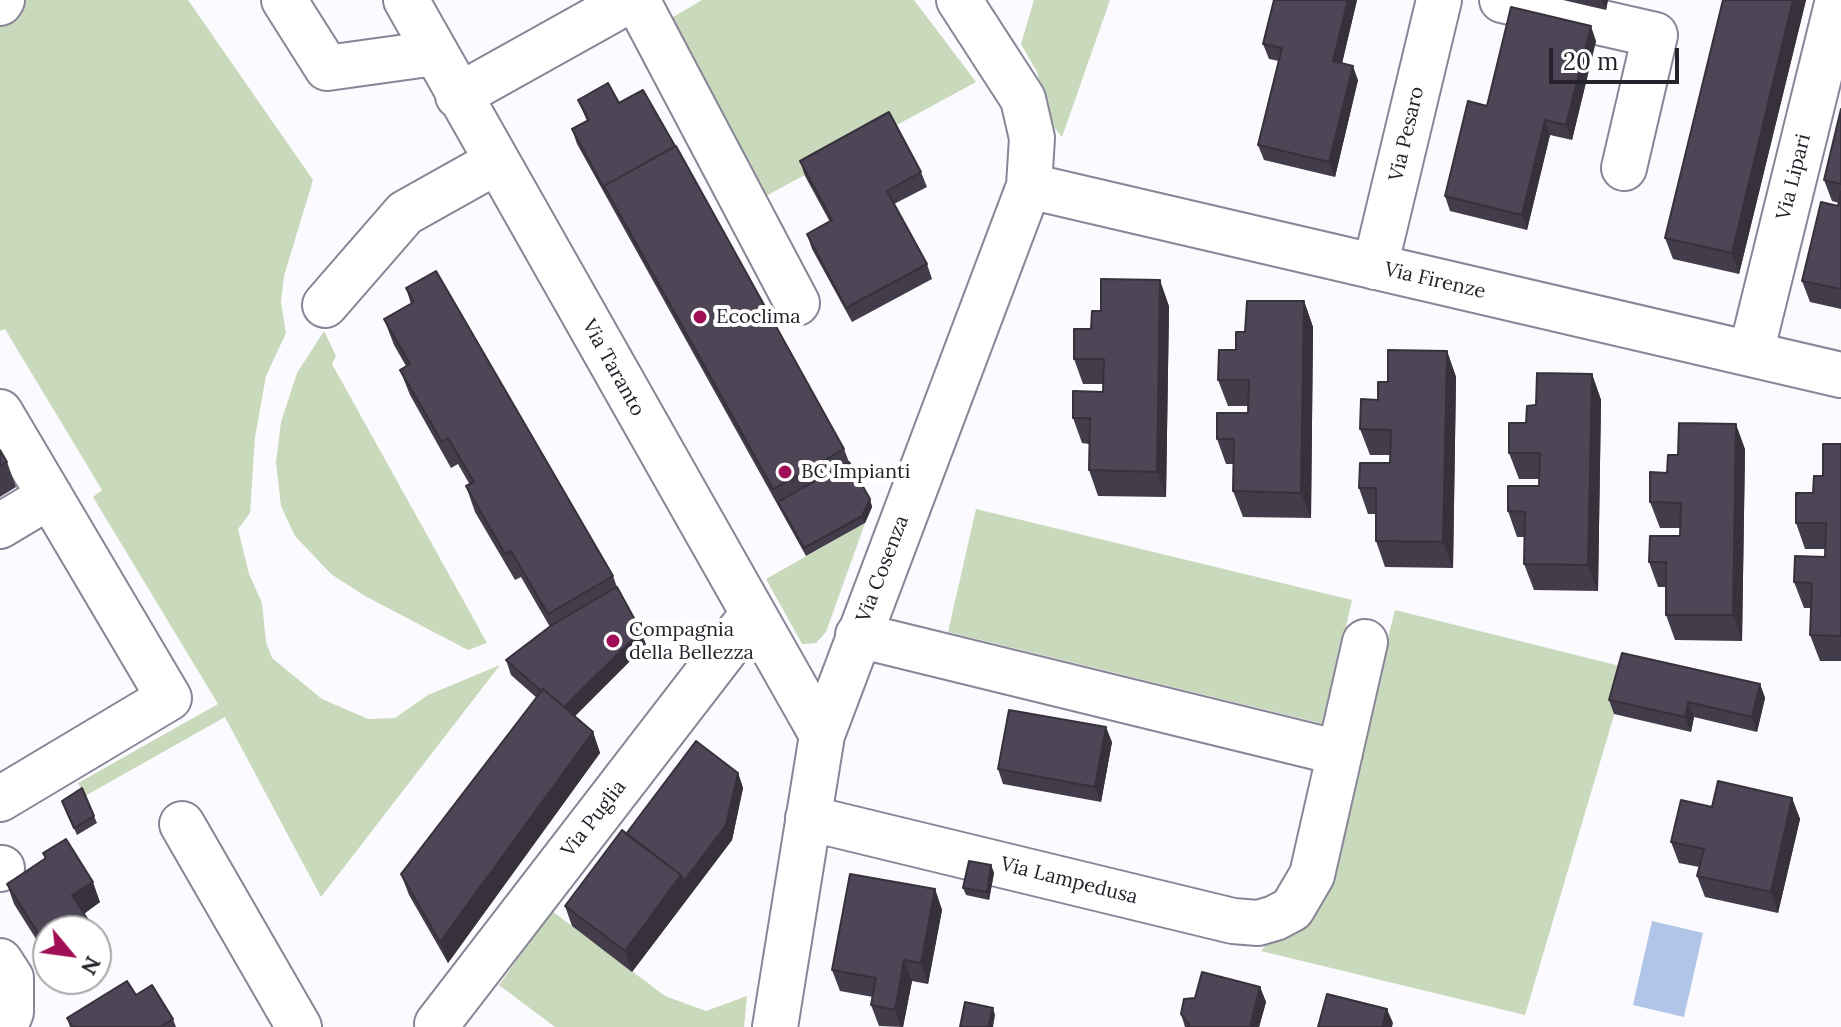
<!DOCTYPE html>
<html>
<head>
<meta charset="utf-8">
<style>
  body { margin:0 }
  #map { position:relative; width:1841px; height:1027px; overflow:hidden; background:#fbfafe; font-family:Lora,serif }
  canvas { display:block }
  .north { position:absolute; left:32px; top:915px; width:80px; height:80px; box-sizing:border-box; background:#fff; border:2px solid #a7a7aa; border-radius:50%; rotate:119deg; font-size:22px; font-weight:700; line-height:32px; text-align:center; color:#24232b }
  .north::after { content:''; display:block; margin:auto; width:28px; height:36px; background:#a00e56; clip-path:polygon(50% 0,100% 100%,50% 72%,0 100%) }
  .scale { position:absolute; left:1549px; top:48px; width:130px; height:36px; box-sizing:border-box; border:4px solid #24232b; border-top:0; padding-left:10px; font-size:24px; line-height:28px; white-space:nowrap; color:#24232b; -webkit-text-stroke:6px #fff; paint-order:stroke }
</style>
</head>
<body>
<div id="map">
<canvas width="1841" height="1027"></canvas>
<div class="north">N</div>
<div class="scale">20 m</div>
</div>
<script>
const ctx = document.querySelector('canvas').getContext('2d');
ctx.lineJoin = 'round';
function paint(path, color) {
  ctx.fillStyle = color;
  ctx.fill(path, 'evenodd');
}
function poly(rows) {
  const path = new Path2D();
  for (const r of rows) {
    path.moveTo(r[0], r[1]);
    for (let i = 2; i < r.length; i += 2) path.lineTo(r[i], r[i + 1]);
  }
  return path;
}
function strokePath(path, color, width, dash) {
  ctx.strokeStyle = color;
  ctx.lineWidth = width;
  ctx.lineCap = dash ? 'butt' : 'round';
  ctx.setLineDash(dash || []);
  ctx.stroke(path);
}
function drawText(font, color, halo, rows, align = 'center') {
  ctx.font = font + ' Lora,serif';
  ctx.lineWidth = 8;
  ctx.setLineDash([]);
  ctx.textBaseline = 'middle';
  ctx.strokeStyle = halo;
  ctx.fillStyle = color;
  for (const [text, x, y, turn = 0] of rows) {
    ctx.save();
    ctx.translate(x, y);
    ctx.rotate((+turn || 0) * Math.PI / 180);
    ctx.textAlign = isNaN(turn) ? turn : align;
    if (halo) ctx.strokeText(text, 0, 0);
    ctx.fillText(text, 0, 0);
    ctx.restore();
  }
}
paint(poly([
  [18,0,188,0,313,180,284,276,281,302,286,333,266,376,255,437,250,513,238,529,249,574,262,603,266,642,272,658,322,699,368,719,395,718,428,695,500,665,321,897,225,717,85,796,78,783,218,704,93,497,102,490,5,329,0,331,0,27],
  [702,0,914,0,976,82,766,196,668,20],
  [1034,0,1110,0,1062,137,1052,125,1037,72,1021,44],
  [324,331,336,356,332,364,487,643,468,650,365,596,331,574,295,536,281,506,276,462,281,422,297,373],
  [976,509,1352,600,1324,724,948,632],
  [865,523,826,632,816,643,802,644,766,579],
  [1395,610,1628,668,1525,1015,1261,951,1272,937,1323,893],
  [552,911,665,996,706,1011,747,996,744,1027,555,1027,499,985]
]), '#c9d9bb');
paint(poly([
  [1652,921,1703,933,1684,1017,1633,1005]
]), '#b1c5e9');
const minor = poly([
  [284,0,327,68,435,53],
  [406,0,822,735],
  [637,0,797,303],
  [1502,0,1655,35,1624,168],
  [0,3,2,0],
  [458,96,630,0],
  [1029,186,1841,375],
  [1375,267,1439,0],
  [325,305,405,213,496,162],
  [1751,353,1838,0],
  [0,412,169,698,0,799],
  [0,526,50,496],
  [858,635,1340,753],
  [808,818,1233,921,1258,923,1275,918,1292,909,1312,875,1365,642],
  [182,824,299,1027],
  [0,869,2,868],
  [0,961,11,978,11,1012,5,1027],
  [437,1024,752,615],
  [775,1027,822,735,1029,186,1032,138,1023,99,959,0]
]);
strokePath(minor, '#878597', 48);
strokePath(minor, '#fff', 44);
paint(poly([
  [1274,0,1357,0,1342,63,1358,80,1335,177,1264,160,1258,145,1279,61,1269,59,1263,44],
  [1563,0,1608,0,1606,10],
  [1723,0,1806,0,1739,274,1673,259,1665,238],
  [1596,41,1572,140,1550,135,1527,230,1450,211,1445,196,1487,106],
  [578,100,619,103,844,449,849,462,870,499,872,507,865,523,806,556,577,144,572,129,587,121],
  [1841,109,1841,309,1810,302,1802,281,1838,206,1839,203,1832,201,1824,180],
  [800,161,921,172,927,187,894,204,927,264,932,279,852,322,812,249,807,234,830,222,805,176],
  [406,288,613,576,617,587,641,631,646,645,575,716,593,732,600,753,448,963,409,895,401,874,537,698,511,675,506,660,550,627,521,577,515,580,475,512,466,486,470,485,458,464,451,468,410,395,400,370,406,366,394,345,384,319,411,304],
  [1304,301,1313,327,1311,518,1243,517,1233,491,1234,464,1226,464,1217,439,1248,413,1248,406,1228,406,1218,380,1245,332],
  [1169,306,1166,497,1098,496,1089,470,1089,444,1082,443,1073,418,1103,392,1103,384,1083,384,1074,359,1091,329],
  [1447,351,1456,377,1453,568,1385,567,1376,541,1376,514,1368,514,1359,488,1390,463,1390,455,1370,455,1360,429,1388,382],
  [1592,374,1601,400,1598,591,1534,590,1524,564,1525,537,1517,537,1508,511,1539,486,1539,479,1519,479,1509,453,1536,405],
  [1841,444,1841,661,1820,661,1810,635,1811,608,1804,608,1794,582,1825,557,1825,549,1805,549,1796,523],
  [1745,449,1742,641,1675,640,1666,615,1666,587,1658,587,1649,562,1680,536,1680,528,1660,528,1650,502,1678,455],
  [0,450,7,462,16,487,0,497],
  [1760,684,1765,698,1757,732,1694,717,1691,732,1614,714,1609,700],
  [1112,742,1101,802,1003,784,998,769],
  [738,773,743,788,732,840,632,972,572,926,565,906,626,834],
  [1792,798,1800,819,1778,913,1705,897,1697,876,1699,867,1679,863,1671,842,1712,807],
  [65,809,94,816,97,823,77,835],
  [43,853,100,902,84,914,94,931,48,931,48,958,14,904,7,884,45,859],
  [991,865,994,873,989,900,966,895,963,888],
  [935,889,942,910,928,984,912,981,903,1027,879,1026,871,1005,873,997,840,991,832,970],
  [1260,987,1266,1002,1259,1027,1185,1027,1181,1014,1195,998],
  [136,995,173,1019,176,1027,70,1027,67,1018]
]), '#433c4a');
paint(poly([
  [1348,0,1357,0,1339,76,1333,61],
  [1602,0,1608,0,1606,10],
  [1793,0,1806,0,1739,274,1732,253],
  [1591,26,1596,41,1572,140,1566,125],
  [1353,66,1358,80,1335,177,1329,162],
  [1545,120,1550,135,1527,230,1522,215],
  [1160,280,1169,306,1166,497,1157,472],
  [1304,301,1313,327,1311,518,1301,493],
  [1447,351,1456,377,1453,568,1443,542],
  [1592,374,1601,400,1598,591,1588,565],
  [1736,424,1745,449,1742,641,1733,615],
  [870,499,872,507,865,523,862,516],
  [641,631,646,645,567,724,562,709],
  [1760,684,1765,698,1757,732,1752,717],
  [1688,702,1694,717,1691,732,1685,717],
  [1106,727,1112,742,1101,802,1095,787],
  [593,732,600,753,448,963,440,942],
  [738,773,743,788,732,840,632,972,625,951,681,875],
  [1792,798,1800,819,1778,913,1771,892],
  [991,865,994,873,989,900,987,892],
  [93,882,100,902,80,916,72,895],
  [935,889,942,910,928,984,921,963],
  [96,937,100,949,96,952],
  [904,960,912,981,903,1027,901,1027,895,1010],
  [1260,987,1266,1002,1259,1027,1250,1027],
  [993,1008,995,1015,993,1027,988,1027],
  [1387,1009,1393,1023,1392,1027,1382,1027]
]), '#37313c');
const building = poly([
  [1274,0,1348,0,1333,61,1353,66,1329,162,1258,145,1282,48,1263,44,1274,0],
  [1723,0,1793,0,1732,253,1665,238,1723,0],
  [1511,7,1591,26,1566,125,1545,120,1522,215,1445,196,1468,101,1487,106,1511,7],
  [608,83,619,103,643,90,675,146,604,186,606,192,572,129,589,120,578,100,608,83],
  [1841,109,1841,184,1824,180,1841,109],
  [889,112,921,172,887,191,927,264,846,308,807,234,832,220,800,161,889,112],
  [676,146,844,449,773,489,604,186,676,146],
  [1841,192,1841,289,1802,281,1821,202,1838,206,1841,192],
  [436,271,613,576,548,614,511,551,505,554,466,486,474,482,448,438,442,442,400,370,410,364,384,319,414,302,406,288,436,271],
  [1101,279,1160,280,1157,472,1089,470,1090,418,1073,418,1073,391,1103,392,1104,359,1074,359,1074,329,1091,329,1092,311,1101,311,1101,279],
  [1247,301,1304,301,1301,493,1233,491,1234,439,1217,439,1217,413,1248,413,1249,380,1218,380,1219,350,1236,350,1236,332,1245,332,1247,301],
  [1388,350,1447,351,1443,542,1376,541,1376,488,1359,488,1360,463,1390,463,1391,430,1360,429,1361,399,1378,400,1378,382,1388,382,1388,350],
  [1537,373,1592,374,1588,565,1524,564,1525,512,1508,511,1508,486,1539,486,1540,453,1509,453,1509,423,1526,423,1527,406,1536,405,1537,373],
  [1679,423,1736,424,1733,615,1666,615,1666,562,1649,562,1650,536,1680,536,1681,503,1650,502,1650,472,1667,473,1668,455,1678,455,1679,423],
  [1823,444,1841,444,1841,636,1810,635,1812,583,1794,582,1795,556,1825,557,1826,523,1796,523,1796,493,1813,493,1814,476,1823,476,1823,444],
  [0,450,7,462,0,466,0,450],
  [849,462,870,499,862,516,804,548,778,502,849,462],
  [617,587,641,631,564,707,543,689,541,691,506,660,552,625,617,587],
  [1622,653,1760,684,1752,717,1688,702,1685,717,1609,700,1622,653],
  [543,689,593,732,440,942,401,874,543,689],
  [1009,710,1106,727,1095,787,998,769,1009,710],
  [696,741,738,773,726,825,684,881,681,875,626,834,696,741],
  [1718,781,1792,798,1771,892,1697,876,1704,849,1671,842,1681,800,1712,807,1718,781],
  [82,788,94,816,74,828,62,801,82,788],
  [622,830,681,875,625,951,565,906,622,830],
  [66,839,93,882,72,895,93,928,88,931,48,931,48,949,7,884,46,858,43,853,66,839],
  [969,861,991,865,987,892,963,888,969,861],
  [850,874,935,889,921,963,904,960,895,1010,871,1005,876,978,832,970,850,874],
  [1202,972,1260,987,1250,1027,1188,1027,1189,1024,1181,1014,1184,999,1195,998,1202,972],
  [127,981,136,995,152,985,173,1019,160,1027,73,1027,67,1018,127,981],
  [1327,994,1387,1009,1382,1027,1318,1027,1327,994],
  [965,1002,993,1008,988,1027,960,1027,965,1002]
]);
paint(building, '#4e4656');
strokePath(building, '#37313c', 2);
for (const [x, y, r, color] of [
  [700,317,8,"#a00e56"],
  [785,472,8,"#a00e56"],
  [613,641,8,"#a00e56"]
]) {
  const dot = new Path2D();
  dot.arc(x, y, r, 0, 2 * Math.PI);
  ctx.fillStyle = color;
  ctx.fill(dot);
  strokePath(dot, '#fff', 3);
}
drawText('20px', '#24232b', '#fff', [
  ["Via Pesaro",1407,134,-77],
  ["Via Lipari",1794,177,-76],
  ["Via Firenze",1435,281,13],
  ["Via Taranto",613,368,61],
  ["Via Cosenza",883,569,-69],
  ["Via Puglia",594,819,-52],
  ["Via Lampedusa",1069,881,14]
]);
drawText('20px', '#24232b', '#fff', [
  ["Ecoclima",716,317],
  ["BC Impianti",801,472],
  ["Compagnia",629,630],
  ["della Bellezza",629,653]
], 'left');
</script>
</body>
</html>
